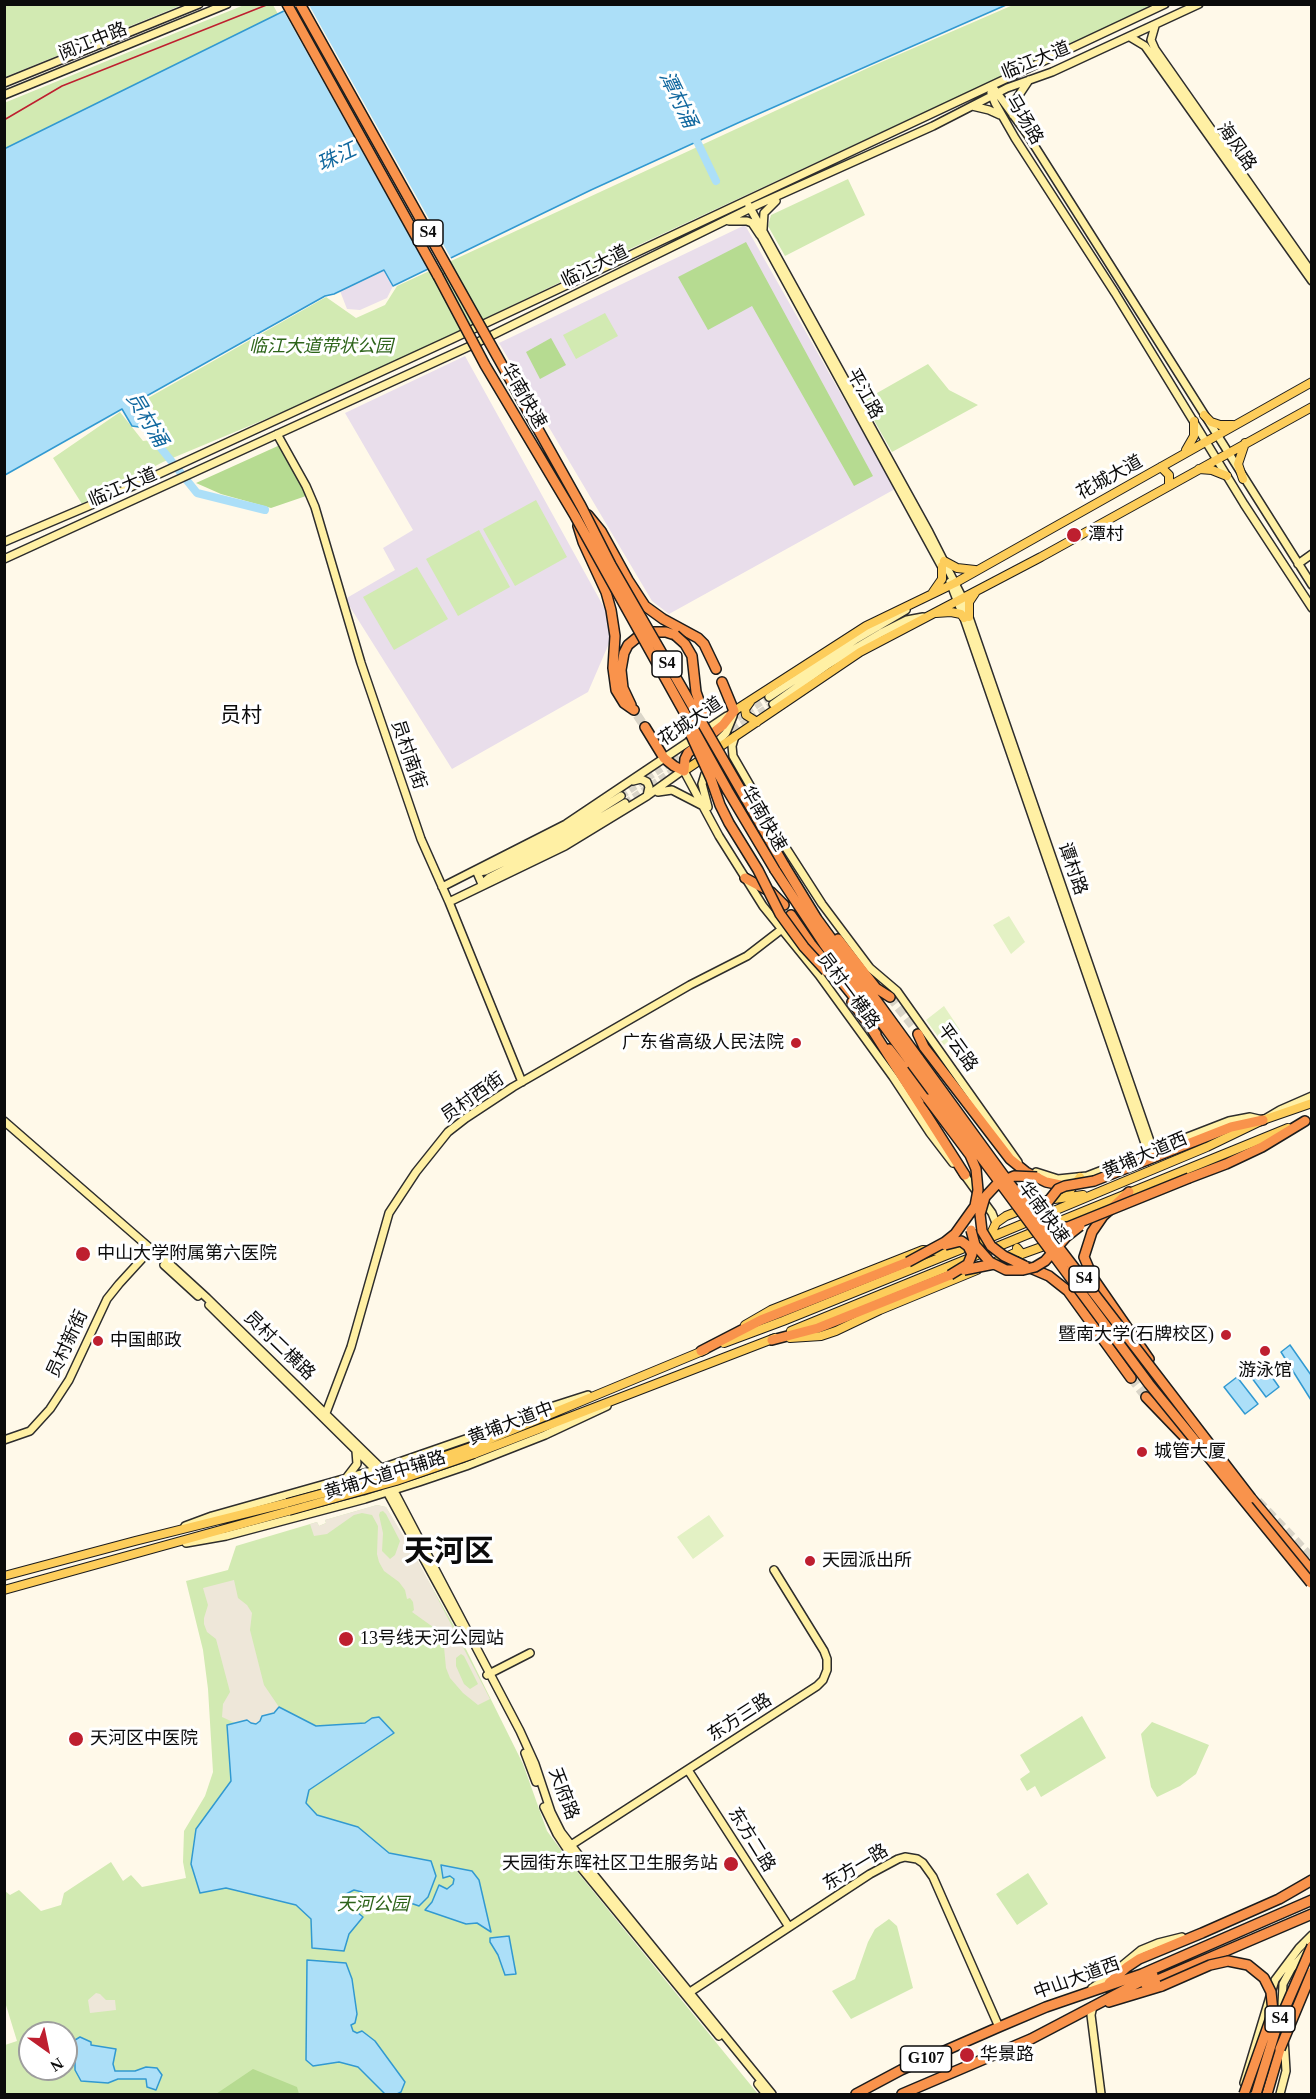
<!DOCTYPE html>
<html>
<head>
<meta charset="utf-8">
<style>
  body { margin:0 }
  #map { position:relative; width:1316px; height:2099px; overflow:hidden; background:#fff9e9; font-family:"Times New Roman",serif }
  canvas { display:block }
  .frame { position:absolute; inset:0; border:6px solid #0b0b0b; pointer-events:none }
  .north { position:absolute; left:18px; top:2021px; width:60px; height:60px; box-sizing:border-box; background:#fff; border:2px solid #9d9d9d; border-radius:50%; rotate:147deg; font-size:16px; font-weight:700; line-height:24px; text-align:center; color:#0b0b0b }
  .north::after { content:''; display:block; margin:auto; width:21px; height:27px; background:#be1f2f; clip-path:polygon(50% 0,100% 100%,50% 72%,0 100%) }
</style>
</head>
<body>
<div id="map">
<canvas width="1316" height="2099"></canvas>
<div class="frame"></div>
<div class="north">N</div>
</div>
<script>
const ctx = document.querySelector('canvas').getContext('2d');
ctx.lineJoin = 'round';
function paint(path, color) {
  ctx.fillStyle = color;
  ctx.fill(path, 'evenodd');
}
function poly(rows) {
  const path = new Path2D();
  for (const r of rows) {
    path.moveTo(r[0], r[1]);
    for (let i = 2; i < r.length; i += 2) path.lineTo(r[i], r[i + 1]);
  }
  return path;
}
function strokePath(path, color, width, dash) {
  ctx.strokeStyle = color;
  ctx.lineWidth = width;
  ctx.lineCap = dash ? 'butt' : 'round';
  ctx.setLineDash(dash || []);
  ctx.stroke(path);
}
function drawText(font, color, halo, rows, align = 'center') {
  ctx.font = font + ' "Times New Roman","Noto Sans SC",serif';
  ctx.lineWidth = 6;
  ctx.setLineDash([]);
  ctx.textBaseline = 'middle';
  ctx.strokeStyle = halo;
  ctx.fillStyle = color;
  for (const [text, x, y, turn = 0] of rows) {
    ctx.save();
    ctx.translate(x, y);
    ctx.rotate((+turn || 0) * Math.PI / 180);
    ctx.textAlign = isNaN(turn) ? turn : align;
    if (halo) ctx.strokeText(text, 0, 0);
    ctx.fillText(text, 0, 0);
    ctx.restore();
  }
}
paint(poly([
  [745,225,895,489,669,614,652,601,499,343],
  [384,270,393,286,387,298,360,310,347,309,340,291],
  [465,356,606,611,610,641,588,692,452,769,345,599,395,570,383,548,413,530,345,413]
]), '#e9deeb');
paint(poly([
  [5,5,182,5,5,77],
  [244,5,273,5,278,14,5,149,4,103],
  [1013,5,1155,5,602,262,424,348,285,411,163,462,82,504,53,458,120,412,143,441,166,438,148,398,326,297,356,318,385,305,397,286,870,67],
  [848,179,865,215,785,256,768,226,771,215],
  [605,313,618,336,576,359,563,335],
  [928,364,949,390,978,405,892,452,863,401],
  [536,500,567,557,515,586,483,529],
  [479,530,510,587,458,616,426,559],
  [417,567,448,619,394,650,363,597],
  [377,1505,386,1507,458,1633,523,1764,547,1831,579,1874,758,2094,6,2094,5,2045,17,2041,5,2002,5,1891,10,1895,19,1890,41,1911,61,1905,64,1893,111,1862,123,1881,131,1875,142,1887,186,1878,183,1862,184,1831,205,1796,213,1772,208,1689,203,1650,186,1581,228,1570,236,1546,317,1522,319,1526,326,1523,325,1520],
  [30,2033,66,2033,66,2069,30,2069],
  [1082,1716,1106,1758,1041,1797,1035,1786,1027,1791,1020,1779,1030,1772,1020,1755],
  [1152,1722,1209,1745,1196,1774,1180,1786,1157,1797,1151,1787,1141,1734],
  [1028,1873,1048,1904,1017,1925,996,1894],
  [889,1919,897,1926,913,1988,851,2019,832,1991,855,1979,868,1942,875,1929]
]), '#d2eab2');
paint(poly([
  [746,242,873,476,854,486,752,306,708,330,678,277],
  [551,338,566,365,540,379,526,352],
  [280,445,298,475,306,496,271,508,221,494,196,483],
  [253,2069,297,2087,299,2094,216,2094]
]), '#b6db91');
paint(poly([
  [1009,916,1025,942,1011,954,993,925],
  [944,1006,960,1030,944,1045,926,1020],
  [709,1515,724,1536,693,1559,677,1537]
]), '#e3f1c4');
paint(poly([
  [377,1505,386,1507,416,1557,490,1699,478,1705,463,1693,450,1678,446,1668,444,1647,440,1632,412,1612,414,1610,413,1602,410,1598,407,1599,405,1590,399,1582,384,1571,379,1562,377,1554,378,1526,372,1515,362,1513,354,1515,327,1534,314,1536,310,1524,317,1522,319,1526,326,1523,325,1520],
  [383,1511,386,1514,400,1541,395,1555,390,1559,382,1551,383,1533,379,1515,380,1512],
  [461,1654,464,1656,478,1684,470,1689,464,1684,456,1666,456,1658],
  [234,1580,238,1598,247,1605,252,1613,250,1630,264,1685,279,1707,274,1713,263,1716,261,1721,256,1724,251,1723,247,1720,235,1723,222,1717,223,1704,230,1692,216,1639,207,1632,204,1624,204,1618,208,1605,203,1588],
  [96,1993,100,1994,106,2000,115,2000,116,2010,90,2013,88,2000]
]), '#eee7d9');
const water = poly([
  [296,5,1006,5,740,122,591,190,393,286,384,270,334,294,325,296,143,398,152,415,146,428,132,426,122,409,5,475,4,149,296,5],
  [1290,1345,1311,1375,1311,1400,1281,1352,1290,1345],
  [1260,1360,1279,1387,1266,1397,1246,1370,1260,1360],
  [1237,1377,1258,1404,1245,1414,1224,1387,1237,1377],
  [279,1707,316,1726,365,1723,372,1718,379,1717,394,1733,309,1790,306,1803,317,1815,358,1827,389,1853,431,1861,436,1876,428,1897,419,1906,399,1899,369,1907,362,1892,354,1890,342,1896,341,1899,343,1902,345,1902,363,1917,349,1934,344,1951,312,1948,311,1919,296,1905,226,1888,200,1893,191,1864,196,1829,231,1781,227,1725,247,1720,251,1723,256,1724,260,1721,262,1716,274,1713,279,1707],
  [441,1865,472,1871,479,1880,491,1932,477,1923,466,1924,425,1910,432,1902,439,1885,447,1889,453,1884,454,1879,450,1876,443,1878,441,1865],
  [509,1936,516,1974,505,1975,498,1955,490,1942,490,1938,509,1936],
  [307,1960,346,1963,352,1979,357,2014,355,2023,351,2025,353,2031,357,2033,362,2031,375,2041,405,2082,401,2092,397,2094,385,2094,358,2067,339,2062,313,2066,306,2060,307,1960],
  [80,2037,91,2042,91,2045,116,2049,113,2064,115,2071,135,2071,146,2067,157,2068,162,2075,156,2090,147,2087,146,2079,118,2079,108,2083,81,2081,75,2070,75,2040,80,2037]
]);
paint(water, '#acdff8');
strokePath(water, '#3199d1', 1.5);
paint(poly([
  [290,4,309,5,452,260,429,271,282,8]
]), '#fff9e9');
strokePath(poly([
  [693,133,716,181],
  [142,420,152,437,197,493,265,510]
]), '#acdff8', 8);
strokePath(poly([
  [729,724,769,697],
  [724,736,773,704],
  [621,796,689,750],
  [625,803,702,751]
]), '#dad5c8', 7, [7, 3.5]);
strokePath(poly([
  [637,715,645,727],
  [890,997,962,1088],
  [1131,1378,1146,1397],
  [1258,1501,1312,1558]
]), '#dad5c8', 9, [9, 4.5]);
const secondary = poly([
  [1155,26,1151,40,1155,49,1312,273],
  [1130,37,1145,46,1312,281],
  [4,83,199,4],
  [995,90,1027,134,1098,246,1312,585],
  [991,93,995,103,1015,138,1115,293,1244,504,1312,608],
  [4,95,227,4],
  [972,106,989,110,1000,115],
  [1013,115,1015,101,1029,80],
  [749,206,929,532,962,597,1153,1150],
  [729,221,747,221,752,223,760,235],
  [763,229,764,213,776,201],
  [760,234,943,569],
  [277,434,306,486,315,507,361,663,421,839,449,902,522,1082],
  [4,542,98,502,452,339,1165,4],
  [4,559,468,347,757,205,933,126,1007,88,1052,72,1199,4],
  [1298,564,1312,554],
  [950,582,964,618,1148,1152],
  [769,697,855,640,906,610],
  [773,704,829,664,881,633,907,620,923,617],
  [735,736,732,746,733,756,786,848,822,904,870,968,897,991,1018,1162],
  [711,748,726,733,733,716],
  [684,771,719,836,763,906,819,975,893,1077,930,1133,953,1163],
  [633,781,641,779,647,782,649,787,647,796],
  [658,792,672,790,703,806],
  [621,796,574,826,523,853,485,871,479,872,476,870,482,884,490,877,560,841,625,803],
  [708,807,702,784,705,774,718,765,728,765],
  [442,887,566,824,727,716],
  [449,902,565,846,647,796,686,768],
  [4,1121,151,1249,160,1255,207,1298,383,1470,520,1731,535,1764,551,1812,561,1832,594,1875,772,2094],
  [1036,1172,1058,1179,1087,1176,1229,1121,1250,1117,1263,1120,1280,1110,1312,1096],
  [963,1173,992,1213,996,1223],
  [164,1265,198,1296],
  [209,1305,374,1468,459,1623],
  [326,1413,351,1347,389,1213,416,1172,448,1132,466,1118,513,1087,690,985,747,956,782,929],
  [4,1440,30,1431,50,1409,69,1380,107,1299,119,1284,151,1249],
  [347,1477,357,1464,356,1451],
  [185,1526,212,1516,382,1468,480,1434,535,1412,588,1395],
  [186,1543,226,1536,365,1499,419,1482,466,1466,545,1435,607,1406],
  [487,1675,530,1653],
  [525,1753,536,1782],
  [688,1770,789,1927],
  [544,1807,557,1834,573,1858,719,2036],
  [568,1847,817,1686,823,1680,827,1670,827,1659,824,1651,774,1570],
  [1092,1988,1107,1978,1141,1950,1158,1943,1182,1937],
  [687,1994,870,1874,898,1859,905,1857,917,1859,923,1863,933,1877,999,2027],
  [1093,2006,1091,2015,1101,2094],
  [1244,2083,1275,1980,1299,1948,1312,1935],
  [758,2084,766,2094],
  [1280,2094,1286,2071,1282,2005,1283,1984,1291,1969,1307,1951]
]);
const primary = poly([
  [1204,415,1211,422,1220,425,1233,425],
  [1186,450,1194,436,1194,421],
  [1161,467,1169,475,1169,485],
  [1199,469,1212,470,1227,476],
  [1243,479,1238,464,1245,443],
  [944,561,957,568,975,570],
  [933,592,942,579,942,566],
  [936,613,951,612,961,614,964,618],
  [969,617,969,602,975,593],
  [750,702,745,709,746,715,757,722],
  [734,711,866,626,955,583,1312,382],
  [684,771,860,652,1041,557,1312,407],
  [1065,1197,1080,1177],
  [989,1238,996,1223,1006,1216,1047,1200,1083,1195],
  [1017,1248,1022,1254,1047,1245,1057,1239,1069,1224],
  [991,1264,1019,1251],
  [745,1325,771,1310,923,1250,951,1252],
  [791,1331,1288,1128],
  [790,1338,821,1336,836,1331,880,1310,977,1270],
  [724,1343,783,1321,989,1238,1207,1147,1263,1120,1312,1103],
  [471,1447,705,1350],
  [474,1454,775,1338],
  [4,1576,135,1541,287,1503],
  [4,1590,289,1511]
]);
const highway = poly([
  [287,4,438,276],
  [588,515,601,531,628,580,645,606,663,619,698,638,704,644,716,669],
  [578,526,583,542,606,592,611,610,615,636,613,668,616,690,624,703,634,710],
  [631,705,623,688,621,670,624,653,628,645,639,636,653,632,666,632,675,635],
  [645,727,664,758,674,766,684,771,685,759,688,753,723,725,734,711,722,682],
  [784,865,817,919,919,1059],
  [775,870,824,944,912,1064],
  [745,878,771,892,784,905],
  [791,915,811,944,861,1006],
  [838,939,876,988,890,997],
  [852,1002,876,1034],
  [873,1031,965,1175],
  [918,1034,924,1047,1010,1159,1026,1172,1046,1182,1065,1186],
  [889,1049,928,1099],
  [1147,1160,1231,1127,1263,1120],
  [1189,1178,1226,1164,1262,1147,1305,1121],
  [1129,1192,1103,1216,1092,1232,1084,1257,1093,1278,1149,1359],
  [1028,1267,1049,1276,1068,1291,1131,1378],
  [772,1340,818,1328,950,1275],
  [701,1351,761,1320,908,1262],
  [1146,1397,1198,1451],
  [1251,1498,1312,1571],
  [1109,1983,1127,1967,1139,1959,1202,1933,1279,1899,1312,1880],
  [1146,1985,1312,1914],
  [1109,2002,1162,1986],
  [856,2094,901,2070,999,2027,1046,2007,1142,1974,1312,1900],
  [902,2094,1031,2039,1153,1975],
  [1267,2094,1280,2049]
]);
strokePath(secondary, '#2d2d2d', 10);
strokePath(primary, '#1c1c1c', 10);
strokePath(highway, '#1c1c1c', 12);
strokePath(secondary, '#fff0a4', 7);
strokePath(primary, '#fdcd5b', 8);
strokePath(highway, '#f9934c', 9);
strokePath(poly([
  [4,120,62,86,269,4]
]), '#be1f2f', 1.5);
const primaryBridge = poly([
  [287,1503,390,1475,471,1447],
  [289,1511,396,1481,474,1454]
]);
const highwayBridge = poly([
  [300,4,581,506,611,565,784,865],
  [438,276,485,365,575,516,728,791,775,870],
  [675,635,685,644,692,656,696,692,704,715],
  [690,733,711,779,720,805,729,823,758,870,780,914,804,947,826,971],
  [919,1059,1007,1180,1251,1498],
  [912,1064,1149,1384,1311,1583],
  [1147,1160,1094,1181,1065,1186,1058,1189,1047,1203,1046,1210,1048,1219,1057,1227,1068,1227,1189,1178],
  [971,1230,975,1245,990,1262,1006,1270,1023,1270,1035,1267,1045,1261,1066,1237,1080,1226],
  [945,1245,961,1241,968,1246,972,1254,968,1264,950,1275],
  [908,1262,945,1242,955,1234,975,1206,978,1190,976,1169,970,1155,928,1099],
  [1025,1266,1004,1256,991,1246,982,1231,980,1214,985,1197,998,1183,1014,1176,1037,1177],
  [964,1270,994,1264],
  [1162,1986,1210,1965,1228,1961,1248,1965,1264,1978,1271,1992,1273,2012,1244,2094],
  [1280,2049,1312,1972],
  [1256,2094,1276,2029,1312,1946]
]);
strokePath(primaryBridge, '#1c1c1c', 10, []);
strokePath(highwayBridge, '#1c1c1c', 12, []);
strokePath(primaryBridge, '#fdcd5b', 8);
strokePath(highwayBridge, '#f9934c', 9);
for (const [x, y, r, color] of [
  [1074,535,8,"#be1f2f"],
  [796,1043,6,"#be1f2f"],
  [83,1254,8,"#be1f2f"],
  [1226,1335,6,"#be1f2f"],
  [98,1341,6,"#be1f2f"],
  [1265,1351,6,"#be1f2f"],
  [1142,1452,6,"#be1f2f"],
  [810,1561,6,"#be1f2f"],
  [346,1639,8,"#be1f2f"],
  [76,1739,8,"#be1f2f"],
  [731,1864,8,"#be1f2f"],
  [967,2055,8,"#be1f2f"]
]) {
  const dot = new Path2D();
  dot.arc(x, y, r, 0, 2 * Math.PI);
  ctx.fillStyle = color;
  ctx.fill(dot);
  strokePath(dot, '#fff', 2);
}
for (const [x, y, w] of [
  [428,233,30],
  [667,664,30],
  [1084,1279,30],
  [1280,2019,30],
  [926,2059,51]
]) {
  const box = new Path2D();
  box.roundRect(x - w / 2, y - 13, w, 26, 4.5);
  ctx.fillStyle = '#fff';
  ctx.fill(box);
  strokePath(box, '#0b0b0b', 1.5);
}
drawText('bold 16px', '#0b0b0b', null, [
  ["S4",428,233],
  ["S4",667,664],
  ["S4",1084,1279],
  ["S4",1280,2019],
  ["G107",926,2059]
]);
drawText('18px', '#0b0b0b', '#fff', [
  ["阅江中路",93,42,-22],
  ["临江大道",1036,61,-22],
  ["马场路",1024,120,59],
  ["海风路",1236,147,55],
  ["临江大道",595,267,-26],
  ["平江路",864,394,61],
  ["华南快速",523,396,60],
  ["花城大道",1110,478,-29],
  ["临江大道",123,488,-23],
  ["花城大道",691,722,-34],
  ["员村南街",408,755,71],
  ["华南快速",763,819,60],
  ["谭村路",1072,869,71],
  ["员村一横路",848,991,53],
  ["平云路",957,1048,54],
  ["员村西街",473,1098,-35],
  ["黄埔大道西",1145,1156,-23],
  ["华南快速",1043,1213,54],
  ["员村新街",68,1344,-65],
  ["员村二横路",279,1346,44],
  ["黄埔大道中",511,1424,-21],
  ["黄埔大道中辅路",385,1476,-17],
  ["东方三路",740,1718,-33],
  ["天府路",563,1794,69],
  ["东方二路",751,1840,58],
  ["东方一路",856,1868,-31],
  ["中山大道西",1077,1979,-20]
]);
drawText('italic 18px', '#2d641a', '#fff', [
  ["临江大道带状公园",321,347],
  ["天河公园",373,1905]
]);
drawText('18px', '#0b0b0b', '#fff', [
  ["潭村",1088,535],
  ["广东省高级人民法院",784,1043,"right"],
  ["中山大学附属第六医院",97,1254],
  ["暨南大学(石牌校区)",1214,1335,"right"],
  ["中国邮政",110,1341],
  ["游泳馆",1265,1371,"center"],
  ["城管大厦",1154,1452],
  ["天园派出所",822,1561],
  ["13号线天河公园站",360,1639],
  ["天河区中医院",90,1739],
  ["天园街东晖社区卫生服务站",718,1864,"right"],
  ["华景路",980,2055]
], 'left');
drawText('italic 20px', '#11689f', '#fff', [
  ["潭村涌",677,100,64],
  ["珠江",337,158,-25],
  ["员村涌",146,420,59]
]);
drawText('21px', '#0b0b0b', '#fff', [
  ["员村",241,716]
]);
drawText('bold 30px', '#0b0b0b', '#fff', [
  ["天河区",449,1553]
]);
</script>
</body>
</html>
